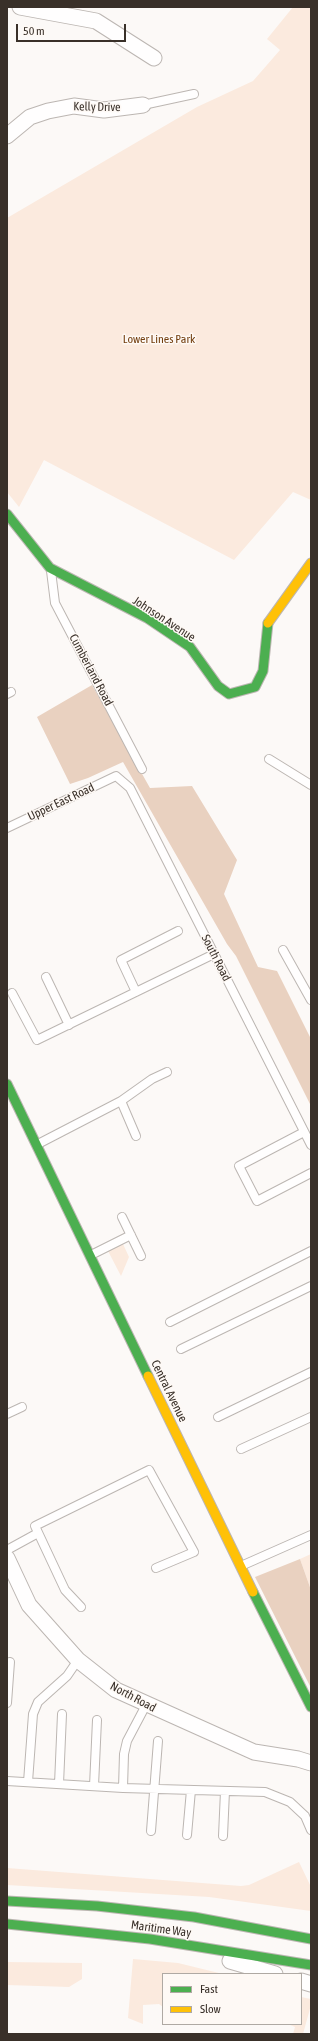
<!DOCTYPE html>
<html>
<head>
<meta charset="utf-8">
<style>
  body { margin:0 }
  #map { position:relative; width:318px; height:2041px; overflow:hidden; background:#fcf9f7; font-family:"Asap Condensed",sans-serif }
  canvas { display:block }
  .frame { position:absolute; inset:0; border:8px solid #393029; pointer-events:none }
  .legend { position:absolute; left:162px; top:1973px; width:140px; height:52px; box-sizing:border-box; background:#fef9f5; border:1px solid #afa9a3; margin:0; padding:5px 7px; list-style:none; font-size:12px; color:#393029 }
  .legend li { display:flex; align-items:center; gap:8px; height:20px }
  .legend b { width:20px; border:1px solid #afa9a3 }
  .scale { position:absolute; left:16px; top:24px; width:110px; height:18px; box-sizing:border-box; border:2px solid #393029; border-top:0; padding-left:5px; font-size:12px; line-height:14px; white-space:nowrap; color:#393029; -webkit-text-stroke:3px #fef9f5; paint-order:stroke }
</style>
</head>
<body>
<div id="map">
<canvas width="318" height="2041"></canvas>
<div class="frame"></div>
<ul class="legend">
<li><b style="height:5px;background:#4caf50"></b>Fast</li>
<li><b style="height:5px;background:#ffc107"></b>Slow</li>
</ul>
<div class="scale">50 m</div>
</div>
<script>
const ctx = document.querySelector('canvas').getContext('2d');
ctx.lineJoin = 'round';
function paint(path, color) {
  ctx.fillStyle = color;
  ctx.fill(path, 'evenodd');
}
function poly(rows) {
  const path = new Path2D();
  for (const r of rows) {
    path.moveTo(r[0], r[1]);
    for (let i = 2; i < r.length; i += 2) path.lineTo(r[i], r[i + 1]);
  }
  return path;
}
function strokePath(path, color, width, dash) {
  ctx.strokeStyle = color;
  ctx.lineWidth = width;
  ctx.lineCap = dash ? 'butt' : 'round';
  ctx.setLineDash(dash || []);
  ctx.stroke(path);
}
function drawText(font, color, halo, rows, align = 'center') {
  ctx.font = font + ' "Asap Condensed",sans-serif';
  ctx.lineWidth = 3;
  ctx.setLineDash([]);
  ctx.textBaseline = 'middle';
  ctx.strokeStyle = halo;
  ctx.fillStyle = color;
  for (const [text, x, y, turn = 0] of rows) {
    ctx.save();
    ctx.translate(x, y);
    ctx.rotate((+turn || 0) * Math.PI / 180);
    ctx.textAlign = isNaN(turn) ? turn : align;
    if (halo) ctx.strokeText(text, 0, 0);
    ctx.fillText(text, 0, 0);
    ctx.restore();
  }
}
paint(poly([
  [293,7,311,7,311,500,293,492,234,560,44,460,19,507,7,492,7,218,197,107,253,81,280,50,267,39],
  [123,1244,129,1257,121,1276,108,1251],
  [311,1554,311,1590,300,1559],
  [299,1862,311,1887,311,1911,209,1897,7,1885,7,1868,241,1886,249,1885],
  [133,1959,178,1963,223,1974,163,1974,163,2007,159,2004,143,2005,143,2024,128,2018],
  [7,1962,82,1963,82,1979,69,1987,7,1985],
  [301,1997,311,1999,311,2005,303,2034,293,2034,295,2027,288,2024,301,2024]
]), '#fbeade');
paint(poly([
  [92,685,150,788,192,786,237,860,224,894,258,967,277,971,311,1039,311,1106,236,956,227,944,123,762,88,778,70,784,37,717],
  [300,1559,311,1590,311,1688,255,1577]
]), '#e9d1c0');
const lane = poly([
  [143,105,194,94],
  [51,571,55,603,142,769],
  [7,694,11,692],
  [269,759,311,785],
  [7,828,116,776,130,788,311,1145],
  [283,950,311,1000],
  [46,977,69,1025],
  [136,992,121,960,178,931],
  [12,993,37,1040,214,954],
  [121,1101,152,1079,167,1072],
  [304,1132,239,1166,257,1201,311,1173],
  [38,1144,121,1101,136,1136],
  [122,1217,141,1256],
  [91,1255,131,1235],
  [170,1322,311,1251],
  [181,1349,311,1286],
  [7,1414,22,1407],
  [218,1417,311,1372],
  [241,1449,311,1417],
  [7,1550,38,1533],
  [241,1566,311,1535],
  [81,1607,65,1590,35,1526,149,1470,194,1552,156,1568],
  [7,1703,10,1662],
  [7,1781,123,1788,265,1792,290,1802,305,1816,311,1830],
  [28,1782,33,1714,38,1702,67,1676,78,1660],
  [59,1784,62,1714],
  [94,1786,97,1720],
  [123,1788,124,1754,127,1741,146,1705],
  [151,1831,158,1741],
  [187,1835,191,1790],
  [223,1836,225,1791]
]);
const street = poly([
  [20,7,96,21,154,58],
  [7,136,30,117,48,111,74,106,104,110,143,105],
  [7,1558,29,1605,78,1660,116,1690,254,1752,298,1759,311,1763],
  [230,1961,275,1974],
  [301,1981,311,1984]
]);
const fast = poly([
  [7,514,50,568,147,618,190,647,218,686,229,694,255,687,263,671,268,623],
  [7,1084,148,1376],
  [253,1592,311,1707],
  [7,1901,97,1906,194,1917,311,1939],
  [7,1924,150,1939,311,1965]
]);
const slow = poly([
  [268,623,311,563],
  [148,1376,253,1592]
]);
strokePath(lane, '#bcb6b2', 10);
strokePath(street, '#bcb6b2', 17);
strokePath(fast, '#bcb6b2', 11);
strokePath(slow, '#bcb6b2', 11);
strokePath(lane, '#fffefe', 8);
strokePath(street, '#fffefe', 15);
strokePath(fast, '#4caf50', 9);
strokePath(slow, '#ffc107', 9);
drawText('12px', '#393029', '#fef9f5', [
  ["Kelly Drive",97,107,1],
  ["Johnson Avenue",164,619,33],
  ["Cumberland Road",91,670,62],
  ["Upper East Road",61,802,-25],
  ["South Road",216,958,63],
  ["Central Avenue",169,1391,64],
  ["North Road",133,1697,28],
  ["Maritime Way",161,1929,8]
]);
drawText('12px', '#723d0d', '#fef9f5', [
  ["Lower Lines Park",159,339]
]);
</script>
</body>
</html>
